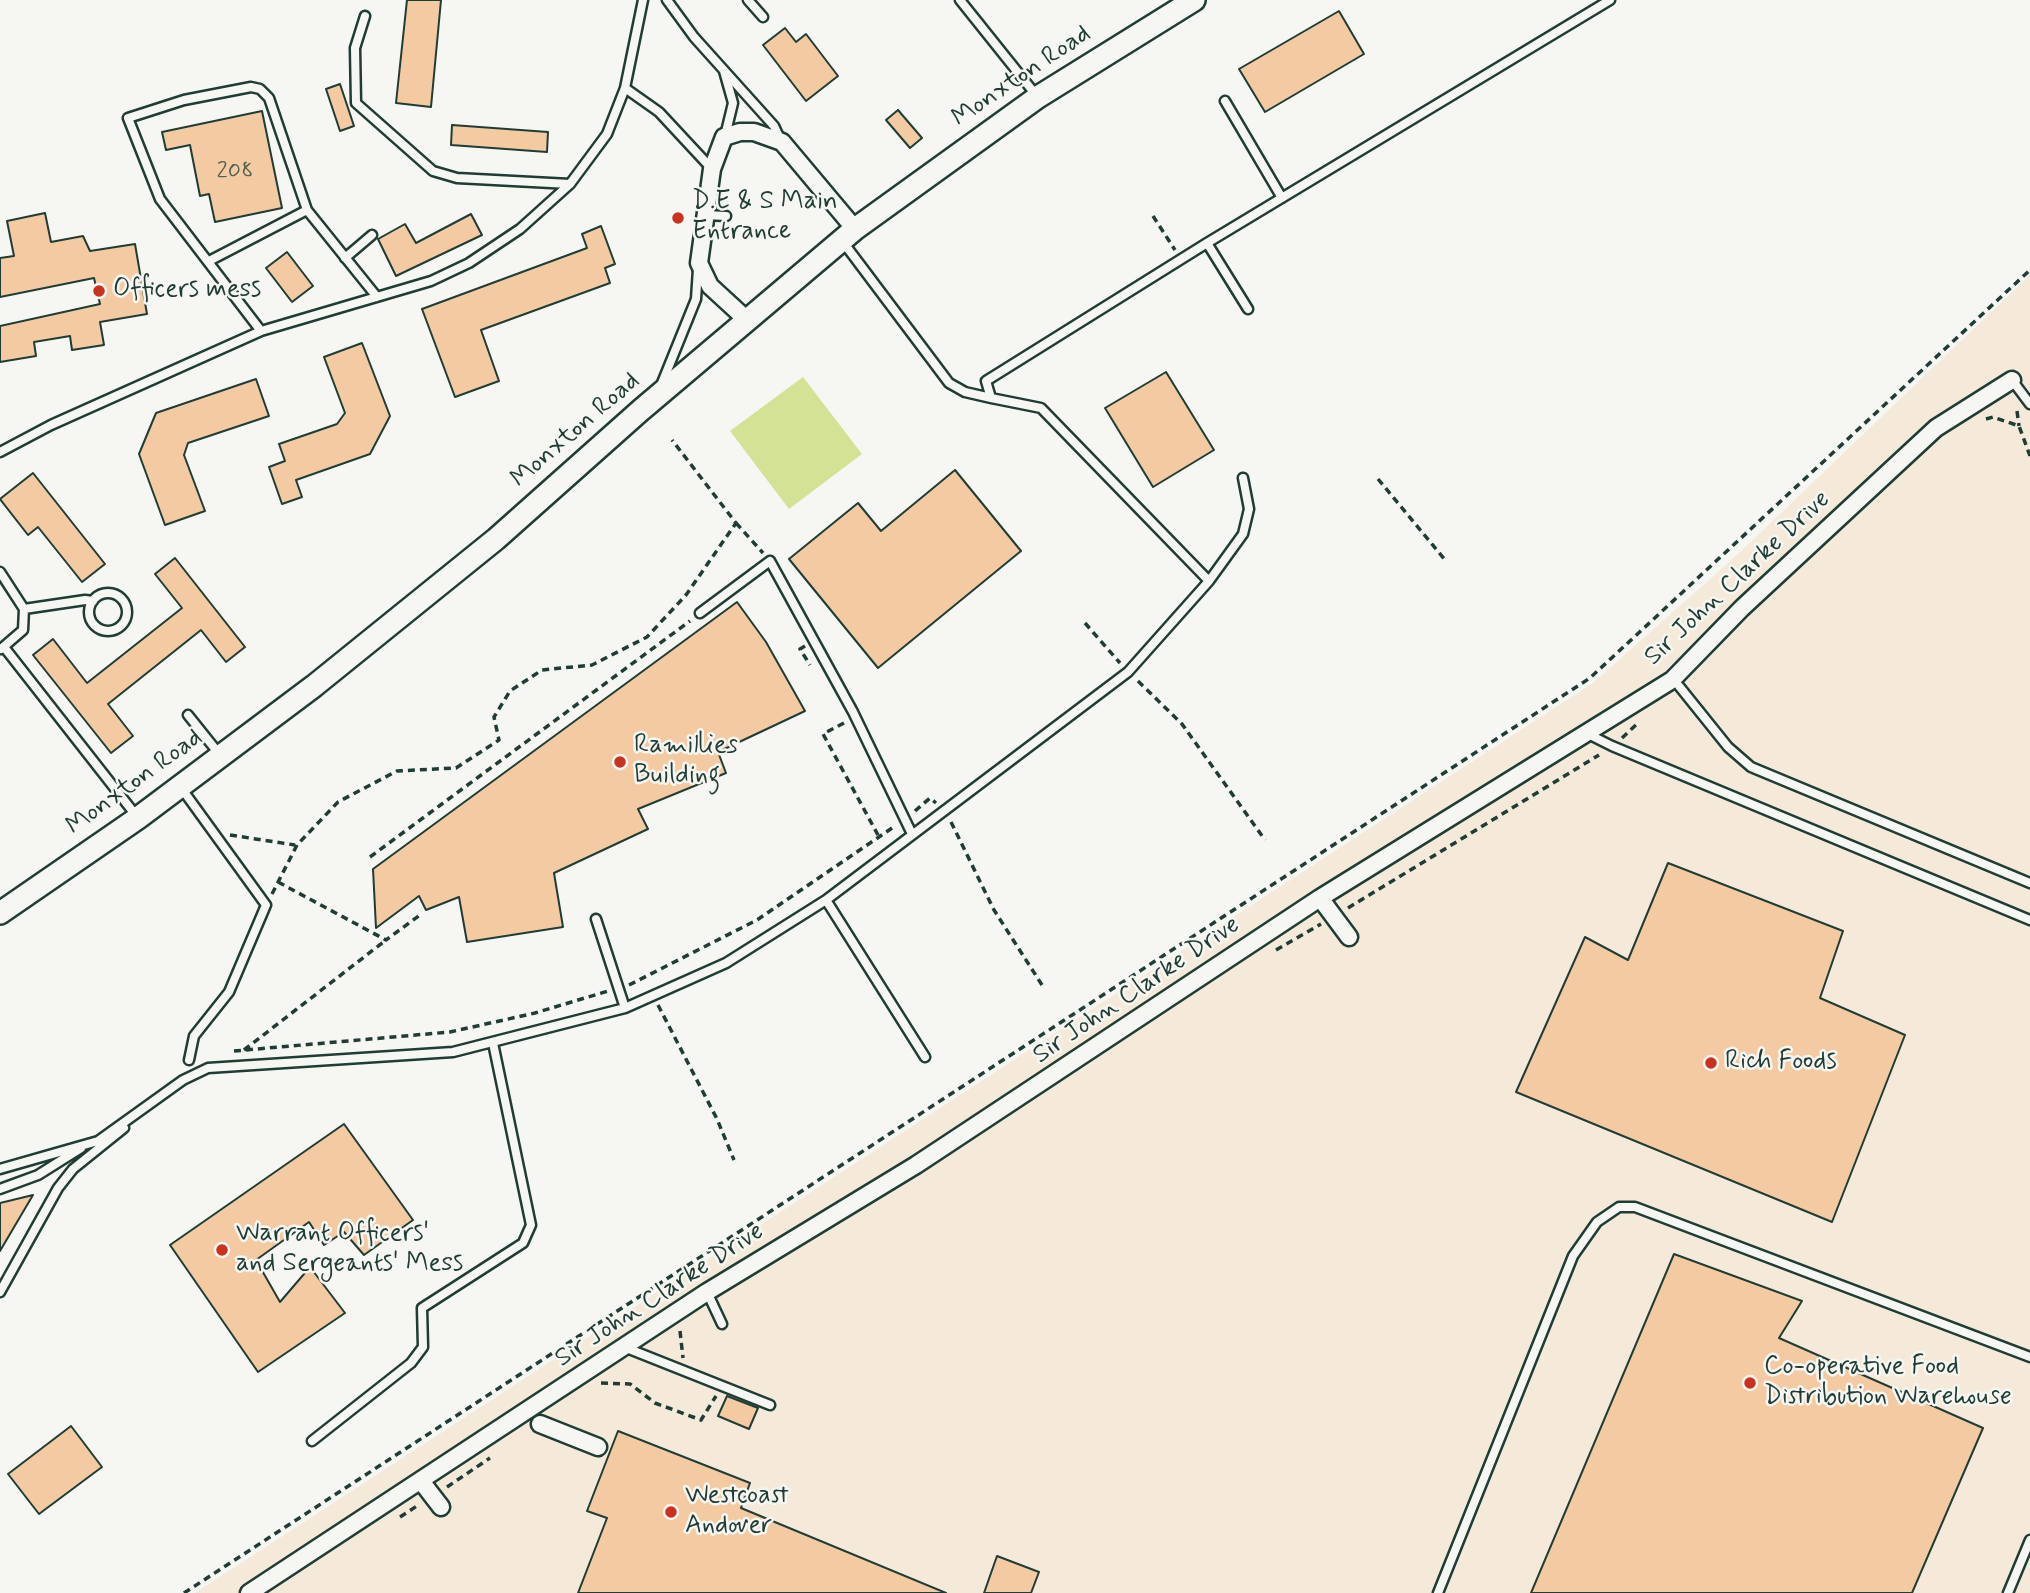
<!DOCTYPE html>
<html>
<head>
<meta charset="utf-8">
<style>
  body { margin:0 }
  canvas { display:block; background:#f6f6f2 }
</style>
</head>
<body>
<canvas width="2030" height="1593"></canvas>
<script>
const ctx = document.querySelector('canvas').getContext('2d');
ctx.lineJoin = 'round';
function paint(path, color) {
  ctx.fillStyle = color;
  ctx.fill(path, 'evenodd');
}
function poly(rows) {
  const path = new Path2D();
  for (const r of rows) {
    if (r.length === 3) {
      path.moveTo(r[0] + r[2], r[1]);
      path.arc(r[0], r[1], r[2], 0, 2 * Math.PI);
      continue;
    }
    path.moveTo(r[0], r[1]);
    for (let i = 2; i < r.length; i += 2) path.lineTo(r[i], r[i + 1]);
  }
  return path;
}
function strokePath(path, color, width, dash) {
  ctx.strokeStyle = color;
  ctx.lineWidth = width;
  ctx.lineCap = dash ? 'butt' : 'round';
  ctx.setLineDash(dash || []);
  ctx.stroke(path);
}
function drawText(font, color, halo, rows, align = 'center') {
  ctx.font = font + ' Mynerve,sans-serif';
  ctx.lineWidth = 5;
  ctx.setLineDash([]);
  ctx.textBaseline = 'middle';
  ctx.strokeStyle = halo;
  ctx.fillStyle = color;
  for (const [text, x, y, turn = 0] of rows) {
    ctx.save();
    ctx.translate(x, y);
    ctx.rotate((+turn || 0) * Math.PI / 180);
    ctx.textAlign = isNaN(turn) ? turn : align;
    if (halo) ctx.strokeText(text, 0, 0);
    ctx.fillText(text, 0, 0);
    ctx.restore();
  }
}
paint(poly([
  [2030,275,2030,1593,195,1593,1593,683,1736,556]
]), '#f5e9da');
paint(poly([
  [803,377,862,454,789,509,730,431]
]), '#d4e296');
const building = poly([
  [407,0,441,0,431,107,396,103,407,0],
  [1339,11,1364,54,1265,112,1239,69,1339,11],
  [785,28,796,42,806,34,838,76,806,101,763,45,785,28],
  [340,84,354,126,340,131,326,89,340,84],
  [898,110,922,138,910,148,886,120,898,110],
  [262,111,282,208,215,222,209,194,200,196,190,145,166,150,162,132,262,111],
  [452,125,548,132,547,152,451,145,452,125],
  [45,213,51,242,83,236,90,251,135,244,147,314,100,322,104,345,72,350,70,336,34,342,36,356,0,362,0,326,100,304,94,278,0,297,0,258,14,256,7,221,45,213],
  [471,214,482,235,396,276,378,239,405,224,416,243,471,214],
  [601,226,615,264,605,268,610,283,481,330,499,381,455,397,422,309,587,248,582,234,601,226],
  [287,252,313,286,292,302,266,268,287,252],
  [362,343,390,416,370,454,296,480,302,497,282,504,269,467,285,461,279,444,337,424,345,413,324,357,362,343],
  [1166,372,1214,450,1153,487,1105,408,1166,372],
  [256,379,269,416,188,443,184,455,205,511,165,525,139,454,156,413,256,379],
  [955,470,1021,551,878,668,789,559,858,503,881,531,955,470],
  [33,473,105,564,82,582,38,527,28,535,0,499,33,473],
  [175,558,245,647,226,662,201,630,108,704,133,736,111,753,33,655,53,639,87,683,182,608,155,574,175,558],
  [737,602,766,642,805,711,718,752,726,773,638,809,648,829,554,873,563,927,467,942,459,897,426,910,419,896,376,928,373,869,737,602],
  [1668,863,1843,931,1820,998,1905,1035,1832,1222,1516,1092,1585,937,1628,960,1668,863],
  [344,1124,413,1220,364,1255,344,1232,324,1245,309,1222,256,1260,280,1302,310,1267,345,1313,258,1372,170,1245,344,1124],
  [33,1195,0,1251,0,1203,33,1195],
  [1674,1254,1802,1301,1779,1338,1983,1428,1912,1593,1531,1593,1674,1254],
  [727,1396,758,1408,749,1429,718,1416,727,1396],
  [71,1426,102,1467,39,1514,8,1474,71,1426],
  [618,1431,750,1483,741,1508,946,1593,578,1593,607,1518,587,1511,618,1431],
  [997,1556,1039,1572,1031,1593,984,1593,997,1556]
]);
paint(building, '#f4caa3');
strokePath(building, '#1f3d34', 2);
const lane = poly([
  [667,0,694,37,774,126,780,139],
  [748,0,763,17],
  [960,0,1036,95],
  [365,16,355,48,356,103,433,171,457,178,570,184],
  [724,71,733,103,725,136],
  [625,88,659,112,712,169],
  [1225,101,1282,198],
  [705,215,726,216],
  [843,242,949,383,965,392,991,398],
  [1207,243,1610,0],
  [345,258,372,235],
  [209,261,307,210],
  [261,331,160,199,128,118,184,100,251,87,260,89,269,98,307,210,377,297],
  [2012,380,2030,404],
  [662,383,696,299,698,269],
  [0,452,51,425,261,331,431,281,469,263,520,229,570,184,607,134,625,88,643,0],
  [0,572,24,609],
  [1209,581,1243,534,1249,509,1243,478],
  [108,612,19],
  [700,613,770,561,853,712,912,834],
  [4,647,138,818],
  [1,649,23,630,24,609,85,600,93,601],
  [1679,686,1728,747,1751,767,2030,883],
  [188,715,220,755],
  [1586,733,1612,746,2030,920],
  [182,789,266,905,229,992,194,1036,189,1060],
  [826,900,925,1057],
  [596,919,625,1008],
  [0,1169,98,1141,183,1080,208,1068,453,1052,625,1008,726,963,826,900,1128,672,1209,581,1041,408,991,398,986,381,1207,243,1248,309],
  [0,1189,38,1175,81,1148],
  [0,1292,58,1188,73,1169,124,1128],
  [707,1292,722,1324],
  [624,1347,770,1405],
  [312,1441,411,1363,423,1347,422,1308,523,1243,531,1225,493,1043],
  [1438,1593,1573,1256,1597,1222,1619,1207,1635,1207,2030,1357],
  [2008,1593,2030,1540]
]);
const street = poly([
  [747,320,710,286,699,263,712,169,724,137,740,132,754,132,782,142,855,229],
  [1320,898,1349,937],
  [540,1424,598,1447],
  [421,1481,441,1507],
  [249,1593,707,1292,916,1165,1320,898,1672,680,1742,608,1936,428,2012,380]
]);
const secondary = poly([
  [0,913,138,818,314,686,496,539,641,410,855,229,1038,97,1194,0]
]);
strokePath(lane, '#1f3d34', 13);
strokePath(street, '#1f3d34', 21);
strokePath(secondary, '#1f3d34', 26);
strokePath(poly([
  [1153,216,1175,250],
  [2017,411,2019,426],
  [1986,419,1993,417,2019,426,2030,456],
  [1378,479,1446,561],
  [736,523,763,553],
  [1085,623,1120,663],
  [805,646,800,649,810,665],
  [1138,681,1182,724,1265,840],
  [844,723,823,734,878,835],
  [1622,738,1639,722],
  [915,811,930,798,936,803],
  [951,822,994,910,1042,985],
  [230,835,295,845],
  [370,857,690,621],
  [278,882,386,940,420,915],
  [272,894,297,845,338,802,397,771,456,768,499,740,494,717,510,691,542,670,592,665,647,637,686,595,736,523,672,440],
  [1348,908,1599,755],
  [1276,950,1321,924],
  [629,985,757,920,895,826],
  [658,1005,717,1119,734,1160],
  [244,1050,386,940],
  [234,1051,450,1032,535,1013,608,991],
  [680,1331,683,1358],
  [601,1383,630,1384,655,1403,701,1420,716,1396],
  [447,1487,490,1458],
  [400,1517,420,1504],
  [184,1593,1590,678,2030,270]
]), '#1f3d34', 3.5, [7, 5]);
strokePath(lane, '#f6f6f2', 8);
strokePath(street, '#f6f6f2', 16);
strokePath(secondary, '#f6f6f2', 21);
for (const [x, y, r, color] of [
  [678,218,7,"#c8321e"],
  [99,291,7,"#c8321e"],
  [620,762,7,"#c8321e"],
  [1711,1063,7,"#c8321e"],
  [222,1250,7,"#c8321e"],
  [1750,1383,7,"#c8321e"],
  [671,1512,7,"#c8321e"]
]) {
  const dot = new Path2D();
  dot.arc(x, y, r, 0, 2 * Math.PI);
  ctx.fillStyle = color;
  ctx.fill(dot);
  strokePath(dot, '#f6f6f2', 2.5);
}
drawText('23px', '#546050', null, [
  ["208",235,172]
]);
drawText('26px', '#1f3d34', '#f6f6f2', [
  ["Monxton Road",1022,77,-34],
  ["Monxton Road",576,431,-41],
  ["Sir John Clarke Drive",1738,579,-43],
  ["Monxton Road",135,783,-36],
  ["Sir John Clarke Drive",1137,991,-34],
  ["Sir John Clarke Drive",660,1296,-33]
]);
drawText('26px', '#1f3d34', '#f6f6f2', [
  ["D.E & S Main",692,203],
  ["Entrance",692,233],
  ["Officers mess",113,291],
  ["Ramillies",634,747],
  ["Building",634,777],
  ["Rich Foods",1725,1063],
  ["Warrant Officers'",236,1235],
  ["and Sergeants' Mess",236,1265],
  ["Co-operative Food",1764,1368],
  ["Distribution Warehouse",1764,1398],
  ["Westcoast",685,1497],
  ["Andover",685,1527]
], 'left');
</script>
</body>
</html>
